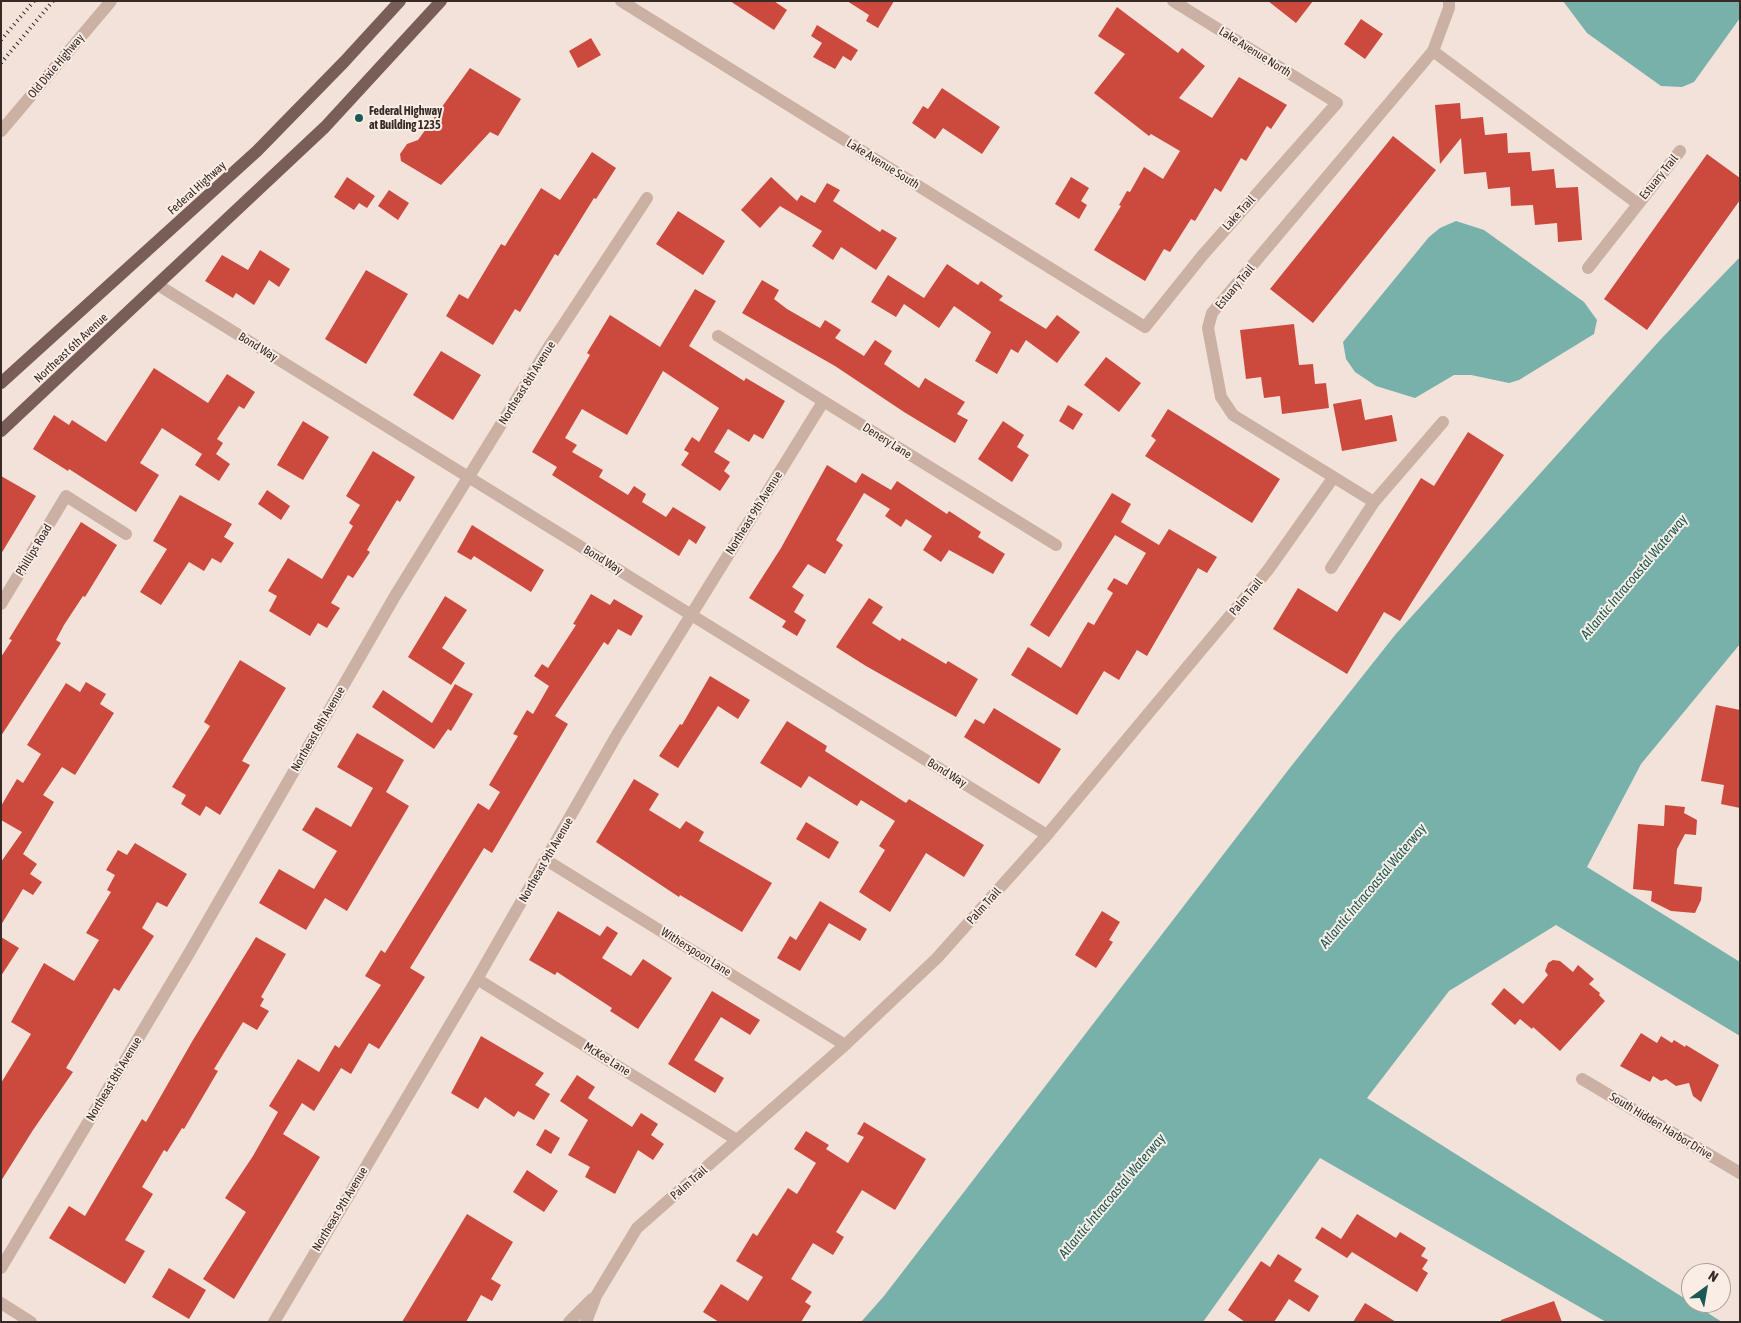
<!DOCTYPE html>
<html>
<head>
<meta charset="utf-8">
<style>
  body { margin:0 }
  #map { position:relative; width:1741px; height:1323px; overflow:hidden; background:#f3e2d9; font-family:"Asap Condensed",sans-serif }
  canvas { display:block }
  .frame { position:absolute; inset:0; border:2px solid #362926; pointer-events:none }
  .north { position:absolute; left:1681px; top:1263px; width:50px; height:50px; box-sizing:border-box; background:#faede5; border:1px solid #ac9f99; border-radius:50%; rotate:32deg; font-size:14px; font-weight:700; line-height:20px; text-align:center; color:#362926 }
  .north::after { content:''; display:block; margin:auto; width:18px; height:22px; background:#1a5954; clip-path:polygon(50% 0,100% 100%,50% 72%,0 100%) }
</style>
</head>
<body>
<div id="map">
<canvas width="1741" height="1323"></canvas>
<div class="frame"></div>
<div class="north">N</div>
</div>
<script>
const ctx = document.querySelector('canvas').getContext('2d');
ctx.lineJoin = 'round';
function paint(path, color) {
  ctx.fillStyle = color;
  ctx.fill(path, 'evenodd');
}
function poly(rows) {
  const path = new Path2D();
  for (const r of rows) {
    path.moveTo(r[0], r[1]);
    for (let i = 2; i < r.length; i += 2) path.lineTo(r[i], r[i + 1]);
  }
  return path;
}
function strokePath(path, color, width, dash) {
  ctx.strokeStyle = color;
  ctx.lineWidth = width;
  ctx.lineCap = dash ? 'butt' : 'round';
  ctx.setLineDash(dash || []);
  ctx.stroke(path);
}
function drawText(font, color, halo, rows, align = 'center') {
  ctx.font = font + ' "Asap Condensed",sans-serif';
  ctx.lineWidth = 4;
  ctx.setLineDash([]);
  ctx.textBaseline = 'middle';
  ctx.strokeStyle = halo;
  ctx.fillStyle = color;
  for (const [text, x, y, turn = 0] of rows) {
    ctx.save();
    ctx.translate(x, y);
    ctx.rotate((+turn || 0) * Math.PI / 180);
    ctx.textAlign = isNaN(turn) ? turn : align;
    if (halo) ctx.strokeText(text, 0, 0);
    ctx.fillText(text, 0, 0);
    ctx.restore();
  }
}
paint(poly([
  [1563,1,1740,1,1740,18,1694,82,1682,87,1661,86,1587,33],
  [1456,221,1484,230,1584,302,1597,320,1594,334,1519,380,1509,383,1471,375,1454,375,1415,398,1376,386,1355,372,1346,359,1343,342,1429,237,1440,228],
  [1740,257,1740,644,1641,764,1587,867,1740,962,1740,1036,1556,925,1449,991,1367,1098,1722,1322,1606,1322,1320,1158,1203,1322,861,1322,884,1296,1289,769,1395,635,1661,339]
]), '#77b1aa');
paint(poly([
  [730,1,774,1,787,10,774,30],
  [847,1,894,1,878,28,866,21,869,15],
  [1268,1,1313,1,1296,23],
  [1117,7,1178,53,1182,48,1205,66,1179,98,1212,118,1239,77,1287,105,1271,129,1267,126,1246,161,1241,158,1221,192,1215,188,1195,221,1191,219,1170,252,1164,249,1145,281,1094,250,1121,206,1119,205,1127,191,1130,192,1144,167,1163,179,1180,151,1151,134,1149,136,1094,93,1125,54,1098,36],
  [1361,19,1383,34,1365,59,1344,44],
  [817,25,858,50,851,61,843,56,835,69,813,57,822,43,811,36],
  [591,38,601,55,578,68,569,51],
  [470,68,521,99,498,136,490,132,441,185,401,161,400,154,407,144,418,140],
  [942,88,1000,127,982,154,943,128,935,139,912,123,923,106,928,109],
  [1460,103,1461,119,1483,117,1485,135,1507,133,1508,153,1530,152,1532,171,1554,169,1556,188,1578,187,1582,240,1558,242,1557,223,1535,225,1533,205,1511,206,1510,187,1488,189,1486,172,1464,174,1461,138,1440,164,1435,105],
  [1393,136,1436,170,1313,323,1270,289],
  [592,152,616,168,596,199,594,198,558,256,555,254,520,312,515,309,493,345,446,316,459,294,468,299,501,244,505,246,541,188,560,200],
  [1707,154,1740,178,1740,200,1647,330,1604,299],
  [347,177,375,196,367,208,359,203,354,210,334,197],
  [771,177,797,201,801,195,815,203,827,183,840,190,833,201,880,232,882,229,897,238,876,270,841,247,833,260,812,246,822,231,780,206,760,228,741,210],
  [1071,177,1089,188,1081,201,1087,205,1079,219,1055,204],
  [389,190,409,203,398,220,378,206],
  [678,211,725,241,703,275,656,244],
  [260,250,290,269,279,287,269,280,254,305,236,293,233,298,205,281,222,255,248,270],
  [947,264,978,285,981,281,1003,296,999,300,1046,329,1057,315,1080,332,1057,363,1026,340,1018,353,1011,349,997,374,975,361,991,332,954,306,939,328,904,304,896,317,871,302,888,275,924,298],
  [366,270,408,294,366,364,325,339],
  [762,280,779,290,774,299,787,309,820,328,825,320,841,330,835,338,864,356,875,340,892,351,884,364,919,388,925,378,965,402,957,414,968,420,955,443,904,412,835,366,742,313],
  [695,289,716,301,689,346,744,381,746,378,785,401,763,439,754,434,749,442,728,429,714,452,730,462,724,471,730,476,720,491,681,465,689,453,684,450,692,437,699,442,719,408,663,371,627,435,582,409,565,438,577,445,572,452,603,470,599,477,628,495,634,486,646,494,642,502,666,517,673,507,706,527,696,544,689,539,679,556,552,475,557,467,532,452,590,355,587,353,610,315,660,347],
  [1294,324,1299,365,1313,364,1315,384,1326,383,1329,408,1282,414,1280,396,1264,398,1261,377,1246,379,1240,330],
  [441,351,481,375,453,420,413,395],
  [1106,357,1141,383,1119,412,1084,385],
  [154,368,208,403,227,374,255,392,244,409,239,406,217,439,223,443,216,454,230,464,219,481,195,465,202,454,162,428,140,463,159,475,136,512,69,469,68,471,33,449,54,415,69,425,72,420,106,442],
  [1361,399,1365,420,1392,415,1397,441,1342,451,1333,404],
  [1068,405,1083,414,1073,430,1059,421],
  [1168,409,1280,479,1252,523,1145,456,1156,440,1151,436],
  [303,421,329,437,303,480,277,465],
  [1003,421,1024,435,1017,447,1029,455,1012,482,978,459],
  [1468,432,1504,455,1400,621,1384,612,1347,674,1273,629,1298,588,1337,612,1421,478,1434,486],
  [373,451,415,477,400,502,397,500,367,550,370,552,353,578,348,575,331,603,340,608,327,628,318,623,310,636,269,611,277,596,268,591,288,558,322,579,353,526,349,523,360,505,346,496],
  [827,465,856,483,862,473,891,490,897,481,947,514,949,511,981,532,978,537,1005,554,993,574,949,550,941,562,923,550,932,536,906,519,901,527,885,516,890,509,864,493,836,540,843,545,825,574,808,564,792,587,804,595,794,612,806,620,797,636,782,627,786,621,749,598,781,548],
  [1,476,36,496,1,554],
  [267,490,290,506,281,520,258,504],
  [1112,493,1131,504,1121,522,1159,545,1169,529,1217,557,1207,573,1198,568,1147,656,1137,650,1119,680,1104,671,1077,715,1011,675,1028,647,1061,668,1088,622,1094,625,1113,593,1107,589,1114,578,1127,585,1146,553,1115,535,1049,637,1030,625],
  [180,495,232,524,224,537,234,543,221,563,212,558,204,571,189,562,161,605,140,592,167,549,153,541],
  [81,522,117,545,85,597,83,596,64,625,56,640,61,643,1,736,1,657,12,640,9,639],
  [472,525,544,570,531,592,474,556,471,560,457,552],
  [591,594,610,605,614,599,643,616,631,636,618,629,608,645,604,642,555,716,568,724,492,853,484,848,410,968,425,977,379,1049,369,1043,351,1074,341,1068,314,1111,302,1103,283,1134,320,1157,234,1299,203,1279,246,1212,225,1198,253,1156,278,1112,269,1106,298,1059,319,1072,335,1045,339,1048,381,985,365,976,381,950,385,953,478,803,489,810,500,792,489,785,518,736,513,734,527,710,533,714,549,686,534,676,542,664,548,668,576,625,573,624],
  [445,596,467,610,442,648,465,663,451,685,408,657],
  [869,598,883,607,872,623,900,641,902,638,946,664,948,661,978,679,956,717,866,666,836,647],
  [240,660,286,688,242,761,250,765,220,815,206,806,200,816,181,804,186,795,172,787,210,726,204,722],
  [710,676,750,700,738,719,718,706,678,768,659,756,680,724,682,725],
  [86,682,106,694,100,704,114,713,75,775,62,767,43,795,54,802,23,854,37,864,30,874,42,882,33,895,23,889,1,925,1,862,22,832,1,820,1,806,17,779,23,783,41,754,27,745,66,683,80,692],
  [455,684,473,694,451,731,448,729,434,749,372,707,383,690,432,723],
  [1716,705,1740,710,1740,808,1721,804,1724,785,1701,781],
  [994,708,1061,749,1039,784,964,737,975,719,984,724],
  [787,721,827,746,825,751,906,803,909,799,984,845,964,877,926,853,890,912,859,892,885,850,879,846,895,821,861,800,857,806,809,776,801,788,760,763],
  [357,733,404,760,386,792,409,806,347,911,325,898,306,930,259,903,279,869,314,889,337,851,302,830,316,807,351,827,373,788,337,767],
  [634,779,659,794,649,810,680,829,686,821,704,832,699,841,772,883,742,932,680,895,679,897,596,842],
  [1665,805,1685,807,1684,813,1697,820,1696,835,1685,834,1677,849,1674,884,1702,887,1701,900,1695,913,1671,911,1651,901,1652,891,1633,889,1638,824,1664,826],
  [806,822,839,842,829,859,796,839],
  [135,843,187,874,167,907,157,902,142,928,154,936,119,991,114,988,66,1068,73,1072,33,1130,1,1181,1,1083,31,1034,11,1022,44,963,74,981,99,940,86,933,111,892,107,890,115,875,106,870,118,850,127,855],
  [820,901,867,929,860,941,829,923,800,971,777,958,790,936,796,940],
  [558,911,600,936,607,926,618,933,602,958,631,976,643,959,672,978,638,1029,610,1011,612,1008,557,972,555,975,529,960],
  [1102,911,1120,922,1109,940,1113,942,1096,968,1075,955],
  [1,937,19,948,1,976],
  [256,937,286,954,261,997,264,999,260,1006,269,1011,257,1030,243,1022,214,1069,218,1071,184,1129,182,1128,167,1152,164,1150,142,1187,153,1194,125,1240,145,1251,125,1284,49,1238,69,1206,85,1216,142,1119,146,1122,193,1040],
  [1553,960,1560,961,1573,972,1578,965,1594,979,1589,984,1600,993,1599,995,1605,1001,1560,1051,1533,1027,1532,1029,1520,1019,1515,1025,1491,1004,1504,988,1523,1004,1548,975,1545,971,1548,963],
  [712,991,760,1020,750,1035,721,1017,694,1060,724,1078,715,1093,668,1064],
  [1641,1033,1657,1043,1661,1036,1672,1043,1674,1040,1685,1047,1686,1045,1719,1065,1701,1102,1693,1096,1689,1083,1676,1086,1666,1079,1661,1081,1653,1076,1650,1082,1620,1066],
  [481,1036,544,1073,535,1085,550,1094,534,1120,518,1111,514,1117,485,1097,478,1109,451,1093],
  [577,1075,595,1087,588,1098,632,1127,641,1113,658,1124,651,1135,664,1144,653,1160,638,1150,615,1194,585,1177,590,1167,568,1155,588,1120,560,1101],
  [864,1122,926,1159,895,1210,862,1190,836,1232,844,1237,833,1255,813,1243,791,1279,812,1292,805,1302,811,1306,801,1322,719,1322,703,1312,721,1284,748,1301,763,1277,736,1261,753,1233,757,1236,788,1188,797,1194,816,1163,794,1149,806,1131,829,1145,826,1149,848,1163,864,1137,857,1134],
  [545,1129,560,1138,551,1154,536,1145],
  [527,1170,558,1191,544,1212,513,1192],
  [467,1214,513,1242,491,1279,501,1285,492,1301,481,1295,466,1322,402,1322],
  [1357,1214,1396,1238,1400,1232,1426,1248,1421,1256,1428,1260,1422,1269,1428,1273,1417,1292,1352,1252,1347,1258,1315,1238,1322,1227,1341,1239],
  [1278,1254,1302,1269,1294,1281,1319,1296,1309,1312,1289,1299,1274,1322,1245,1322,1228,1310,1261,1261,1270,1267],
  [169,1268,206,1290,189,1319,152,1297],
  [1554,1301,1562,1322,1501,1322,1501,1320],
  [1365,1303,1396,1322,1353,1322]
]), '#cc493e');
strokePath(poly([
  [621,1,1145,327,1202,256,1337,103,1173,1],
  [1433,51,1638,204],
  [1,131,111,1],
  [1588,268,1680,151],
  [158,285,1047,835],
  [718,336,1056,545],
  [1374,502,1233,415,1221,397,1208,328,1212,313,1433,51,1449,8,1449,1],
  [1331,568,1374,502,1443,422],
  [1,604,66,496,126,534],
  [546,860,845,1045],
  [477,979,737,1140],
  [1582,1079,1740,1173],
  [1,1268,188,955,395,596,550,345,647,198],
  [1,1303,31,1322],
  [274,1322,477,979,618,733,823,402],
  [569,1322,592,1299],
  [586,1322,596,1296,637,1228,845,1045,937,958,1047,835,1268,570,1333,478]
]), '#cbb0a4', 12);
strokePath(poly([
  [1,383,257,151,344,62,400,1],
  [1,431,325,127,441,1]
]), '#795d57', 12);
strokePath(poly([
  [1,40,34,1],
  [1,63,53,1]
]), '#362926', 4, [1, 4]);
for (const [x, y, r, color] of [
  [359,118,5,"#1a5954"]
]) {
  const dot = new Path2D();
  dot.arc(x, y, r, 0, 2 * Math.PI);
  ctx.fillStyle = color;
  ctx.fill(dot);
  strokePath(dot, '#faede5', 2);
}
drawText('12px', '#362926', '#faede5', [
  ["Lake Avenue North",1255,52,32],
  ["Old Dixie Highway",56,66,-50],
  ["Lake Avenue South",883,164,32],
  ["Estuary Trail",1659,177,-51],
  ["Federal Highway",197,188,-42],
  ["Lake Trail",1239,213,-48],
  ["Estuary Trail",1235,287,-50],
  ["Bond Way",258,347,32],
  ["Northeast 6th Avenue",71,348,-43],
  ["Northeast 8th Avenue",527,383,-58],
  ["Denery Lane",887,441,32],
  ["Northeast 9th Avenue",754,513,-58],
  ["Phillips Road",34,550,-59],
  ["Bond Way",603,560,32],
  ["Palm Trail",1246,597,-50],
  ["Northeast 8th Avenue",318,729,-60],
  ["Bond Way",947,773,32],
  ["Northeast 9th Avenue",546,860,-60],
  ["Palm Trail",984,906,-48],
  ["Witherspoon Lane",696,952,32],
  ["McKee Lane",607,1059,32],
  ["Northeast 8th Avenue",114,1079,-59],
  ["South Hidden Harbor Drive",1661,1126,31],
  ["Palm Trail",689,1183,-41],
  ["Northeast 9th Avenue",340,1209,-59]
]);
drawText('bold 12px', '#362926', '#faede5', [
  ["Federal Highway",369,111],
  ["at Building 1235",369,125]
], 'left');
drawText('italic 14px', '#1a5954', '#faede5', [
  ["Atlantic Intracoastal Waterway",1634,577,-50],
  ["Atlantic Intracoastal Waterway",1373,886,-50],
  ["Atlantic Intracoastal Waterway",1112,1196,-50]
]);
</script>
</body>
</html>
